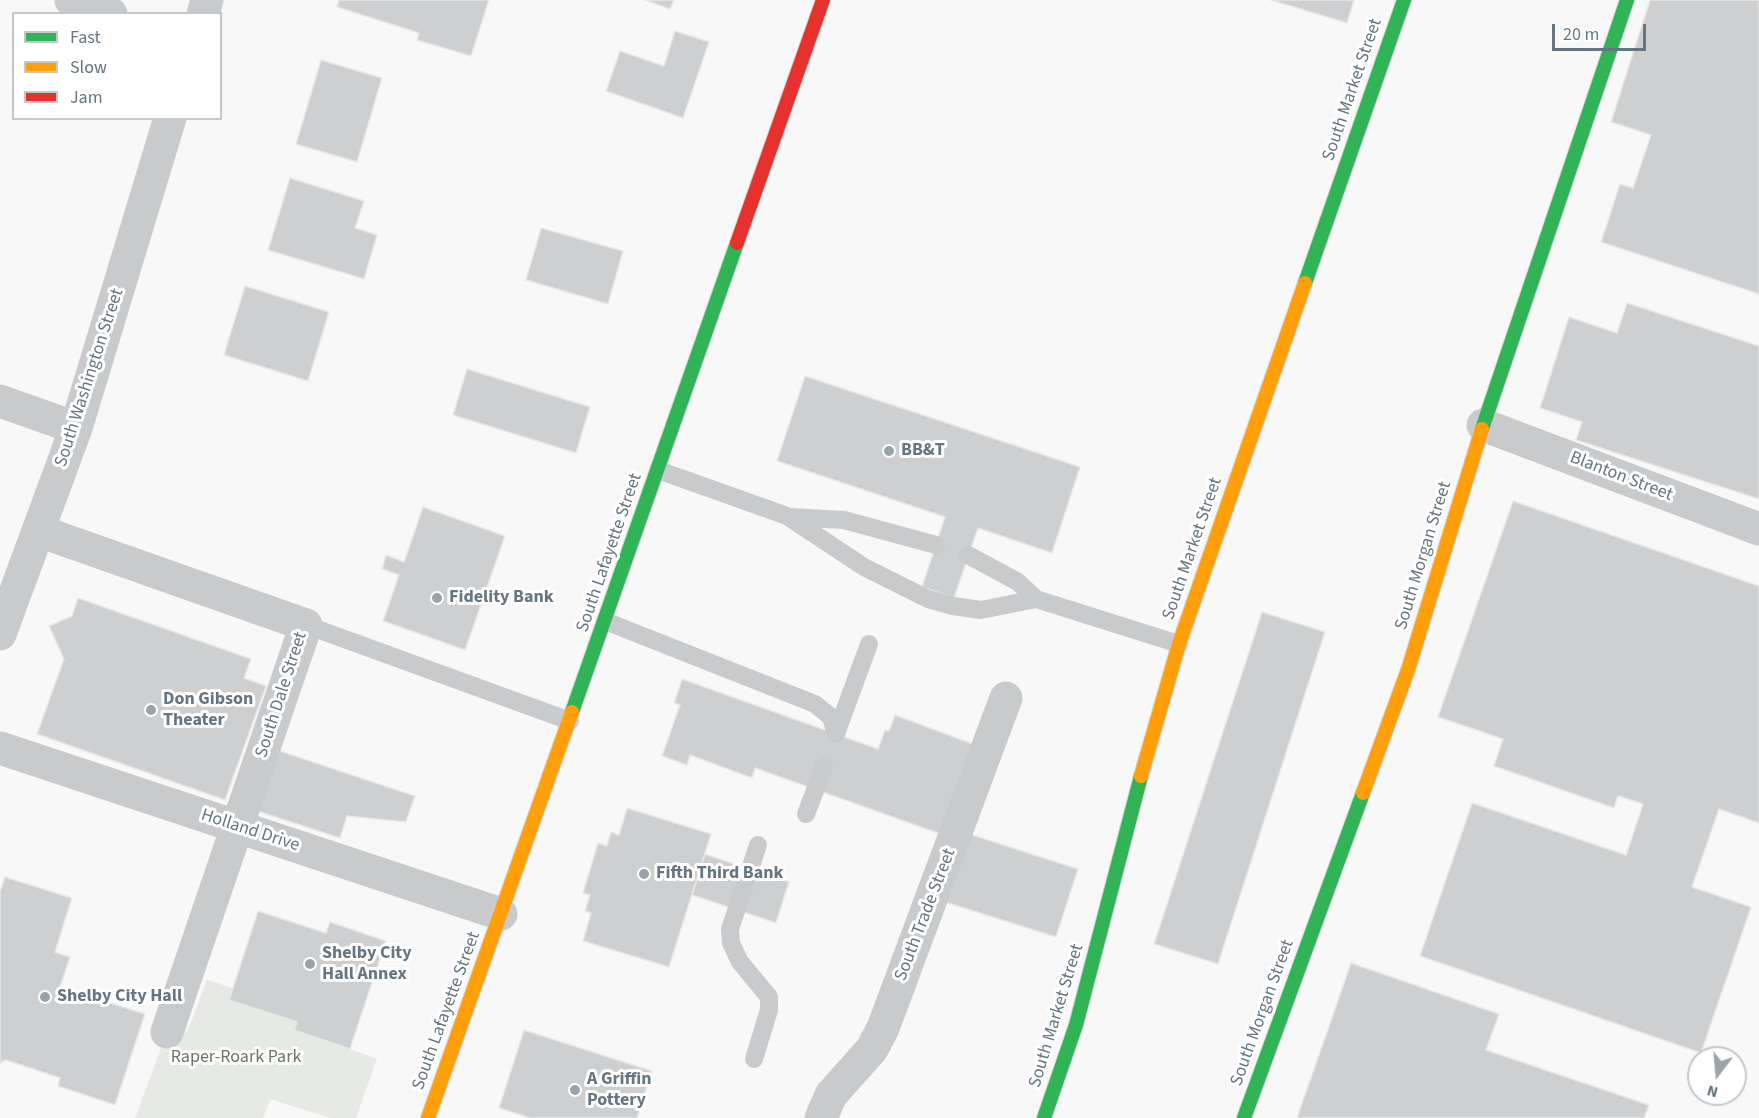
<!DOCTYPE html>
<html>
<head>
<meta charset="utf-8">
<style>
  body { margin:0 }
  #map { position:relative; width:1759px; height:1118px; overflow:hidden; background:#f8f8f8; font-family:"Source Sans 3",sans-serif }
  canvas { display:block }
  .legend { position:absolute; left:12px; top:12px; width:210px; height:108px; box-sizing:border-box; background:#fff; border:2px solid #c2c8cc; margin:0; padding:8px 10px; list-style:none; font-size:18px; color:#66757f }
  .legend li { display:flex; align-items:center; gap:12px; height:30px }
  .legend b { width:30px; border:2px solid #c2c8cc }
  .north { position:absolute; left:1687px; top:1046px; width:60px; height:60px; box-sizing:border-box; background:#fff; border:2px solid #c2c8cc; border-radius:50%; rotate:196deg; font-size:16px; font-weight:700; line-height:24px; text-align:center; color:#66757f }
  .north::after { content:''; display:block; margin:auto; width:21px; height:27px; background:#99a3a9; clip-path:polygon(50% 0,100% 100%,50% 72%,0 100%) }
  .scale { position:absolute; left:1552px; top:24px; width:94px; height:27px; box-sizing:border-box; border:3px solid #66757f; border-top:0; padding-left:8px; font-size:18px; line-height:21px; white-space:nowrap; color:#66757f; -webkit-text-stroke:4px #fff; paint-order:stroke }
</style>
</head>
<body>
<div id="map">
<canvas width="1759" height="1118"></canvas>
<ul class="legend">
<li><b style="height:8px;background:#30b455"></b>Fast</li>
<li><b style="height:8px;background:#ff9f0a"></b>Slow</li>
<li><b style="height:8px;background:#e5322d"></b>Jam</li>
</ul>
<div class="north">N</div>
<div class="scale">20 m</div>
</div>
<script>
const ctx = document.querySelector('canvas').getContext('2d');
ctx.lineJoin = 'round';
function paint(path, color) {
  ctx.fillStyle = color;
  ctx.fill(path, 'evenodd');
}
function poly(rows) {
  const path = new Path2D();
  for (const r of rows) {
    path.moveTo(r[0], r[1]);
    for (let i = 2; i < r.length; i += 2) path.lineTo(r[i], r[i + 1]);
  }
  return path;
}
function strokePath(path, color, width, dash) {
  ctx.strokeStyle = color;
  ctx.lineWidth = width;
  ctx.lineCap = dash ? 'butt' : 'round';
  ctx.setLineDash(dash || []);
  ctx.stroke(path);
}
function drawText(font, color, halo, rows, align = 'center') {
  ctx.font = font + ' "Source Sans 3",sans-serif';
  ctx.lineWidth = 6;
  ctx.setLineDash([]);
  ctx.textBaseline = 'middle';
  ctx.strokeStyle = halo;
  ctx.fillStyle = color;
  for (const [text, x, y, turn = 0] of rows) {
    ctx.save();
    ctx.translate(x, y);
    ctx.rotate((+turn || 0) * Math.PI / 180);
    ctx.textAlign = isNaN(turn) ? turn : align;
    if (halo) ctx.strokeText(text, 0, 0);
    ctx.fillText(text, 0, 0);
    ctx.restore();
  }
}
paint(poly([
  [207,980,233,988,230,1000,297,1022,350,1049,377,1059,356,1118,330,1118,270,1099,263,1118,135,1118,167,1032,180,1036,188,1030]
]), '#e7e9e5');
const building = poly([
  [339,0,489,0,471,56,417,40,419,33,337,7,339,0],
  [645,0,674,0,670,9,645,0],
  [1271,0,1354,0,1347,23,1271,0],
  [1650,0,1759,0,1759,294,1601,242,1620,184,1633,188,1651,135,1611,122,1650,0],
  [675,31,709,42,683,118,606,91,620,51,664,66,675,31],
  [321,60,382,78,357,162,296,144,321,60],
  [290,178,364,201,355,228,377,235,364,279,268,250,290,178],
  [541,228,623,251,608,304,526,280,541,228],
  [245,286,329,312,308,381,224,355,245,286],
  [1627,303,1759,346,1759,499,1576,440,1582,422,1540,408,1569,317,1617,333,1627,303],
  [467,369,590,407,576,453,453,415,467,369],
  [805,376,1080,467,1052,553,978,528,954,598,922,587,945,517,777,461,805,376],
  [1513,501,1759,586,1759,823,1719,809,1692,887,1751,907,1701,1053,1420,956,1472,803,1626,855,1643,804,1618,796,1614,808,1494,766,1503,739,1438,717,1513,501],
  [423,507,505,536,465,650,383,621,399,575,382,569,386,555,404,562,423,507],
  [78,598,251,659,244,678,266,686,225,800,37,734,64,659,49,626,72,616,78,598],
  [1262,612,1325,632,1218,964,1154,944,1262,612],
  [682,679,878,749,885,730,889,731,895,715,973,744,949,837,755,768,752,778,690,755,687,765,662,756,680,705,674,703,682,679],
  [268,747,415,796,406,822,347,816,340,838,248,808,268,747],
  [627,808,711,834,669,967,583,941,591,913,585,911,590,895,583,893,598,843,607,846,611,832,619,835,627,808],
  [963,832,1078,869,1056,937,942,901,963,832],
  [705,854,789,882,776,923,692,895,705,854],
  [5,877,72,898,55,952,70,957,60,987,145,1014,115,1105,58,1086,60,1078,6,1060,0,1063,0,892,5,877],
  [258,911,326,933,330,922,386,941,350,1049,294,1030,297,1022,229,1000,258,911],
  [1351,963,1499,1014,1486,1050,1649,1105,1644,1118,1297,1118,1351,963],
  [524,1030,652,1071,637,1118,530,1118,499,1108,524,1030]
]);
paint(building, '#cdcfd0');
strokePath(building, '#e8e8e8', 1.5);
const fast = poly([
  [1305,283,1404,0],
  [1482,429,1627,0],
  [572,712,737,243],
  [1044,1118,1076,1025,1141,776],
  [1244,1118,1363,793]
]);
const slow = poly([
  [1141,776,1179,644,1305,283],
  [1363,793,1408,670,1482,429],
  [428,1118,572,712]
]);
const jam = poly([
  [737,243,823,0]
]);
strokePath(fast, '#d4d5d6', 16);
strokePath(slow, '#d4d5d6', 16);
strokePath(jam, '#d4d5d6', 16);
strokePath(poly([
  [658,470,787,516,864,567,928,599,953,606,981,610,1036,599,1179,644],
  [789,517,844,520,936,545],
  [968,555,1018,582,1036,599],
  [605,621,815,704,831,717,836,734],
  [306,625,570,721],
  [836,734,869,644],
  [806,814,824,767],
  [754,1059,769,1010,769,997,740,962,731,943,730,929,758,845]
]), '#c9cacb', 18);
strokePath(poly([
  [71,0,111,14],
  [203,14,207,0],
  [0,401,76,428],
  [1483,425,1759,529],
  [39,531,306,625,167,1032],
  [0,634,76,428,170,118],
  [0,748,501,914],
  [821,1118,831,1095,872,1049,883,1028,1006,698]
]), '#c9cacb', 33);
strokePath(fast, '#30b455', 14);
strokePath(slow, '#ff9f0a', 14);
strokePath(jam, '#e5322d', 14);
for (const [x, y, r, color] of [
  [889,451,6,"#99a3a9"],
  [437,598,6,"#99a3a9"],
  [151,710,6,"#99a3a9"],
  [644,874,6,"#99a3a9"],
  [310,964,6,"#99a3a9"],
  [45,997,6,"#99a3a9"],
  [575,1090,6,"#99a3a9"]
]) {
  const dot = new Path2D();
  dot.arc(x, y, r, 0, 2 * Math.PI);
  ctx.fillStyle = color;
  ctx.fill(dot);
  strokePath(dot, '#fff', 2);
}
drawText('18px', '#66757f', '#fff', [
  ["South Market Street",1353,90,-71],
  ["South Washington Street",90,378,-72],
  ["Blanton Street",1621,477,21],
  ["South Market Street",1193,549,-71],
  ["South Lafayette Street",610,553,-71],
  ["South Morgan Street",1424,556,-73],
  ["South Dale Street",282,695,-72],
  ["Holland Drive",250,831,18],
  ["South Trade Street",926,915,-69],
  ["South Lafayette Street",447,1011,-70],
  ["South Morgan Street",1263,1013,-70],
  ["South Market Street",1057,1016,-73]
]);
drawText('bold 18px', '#66757f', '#fff', [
  ["BB&T",901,451],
  ["Fidelity Bank",449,598],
  ["Don Gibson",163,700],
  ["Theater",163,721],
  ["Fifth Third Bank",656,874],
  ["Shelby City",322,954],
  ["Hall Annex",322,975],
  ["Shelby City Hall",57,997],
  ["A Griffin",587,1080],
  ["Pottery",587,1101]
], 'left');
drawText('18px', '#697765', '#fff', [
  ["Raper-Roark Park",236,1058]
]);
</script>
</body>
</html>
